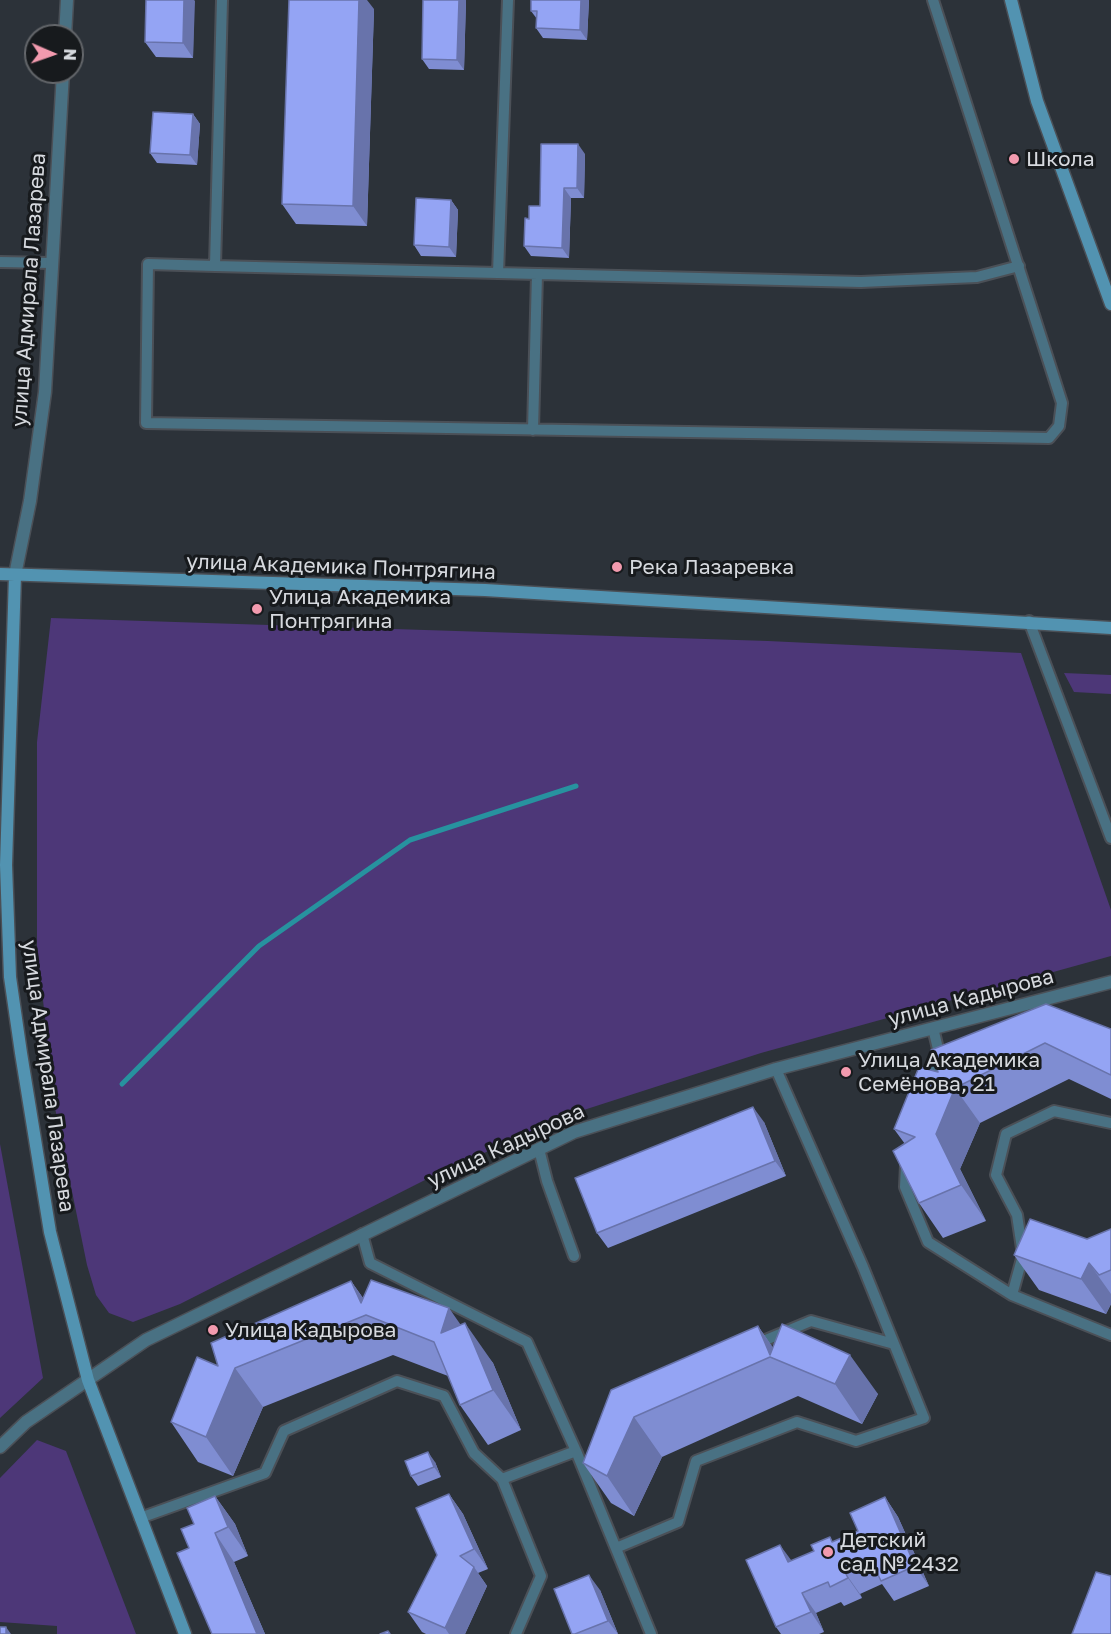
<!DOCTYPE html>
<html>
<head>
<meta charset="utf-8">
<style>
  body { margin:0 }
  #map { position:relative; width:1111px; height:1634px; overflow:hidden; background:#2c3239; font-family:"Golos Text",sans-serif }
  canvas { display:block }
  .north { position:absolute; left:24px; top:24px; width:60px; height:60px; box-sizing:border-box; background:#171a1d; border:2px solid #63666a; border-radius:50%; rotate:92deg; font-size:16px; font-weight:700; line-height:24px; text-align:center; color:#d6d9de }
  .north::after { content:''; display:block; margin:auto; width:21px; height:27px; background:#f29aae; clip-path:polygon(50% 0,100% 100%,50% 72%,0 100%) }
</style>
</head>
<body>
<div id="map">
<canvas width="1111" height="1634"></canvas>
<div class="north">N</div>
</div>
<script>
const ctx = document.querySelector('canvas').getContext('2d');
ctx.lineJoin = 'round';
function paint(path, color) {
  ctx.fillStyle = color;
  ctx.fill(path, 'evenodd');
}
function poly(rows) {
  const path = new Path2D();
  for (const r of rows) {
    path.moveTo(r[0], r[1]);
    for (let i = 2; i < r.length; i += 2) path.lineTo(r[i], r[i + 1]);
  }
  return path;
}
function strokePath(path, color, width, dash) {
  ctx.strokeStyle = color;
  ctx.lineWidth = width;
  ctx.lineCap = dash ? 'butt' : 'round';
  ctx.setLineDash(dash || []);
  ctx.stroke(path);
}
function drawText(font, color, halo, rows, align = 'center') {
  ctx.font = font + ' "Golos Text",sans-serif';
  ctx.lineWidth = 6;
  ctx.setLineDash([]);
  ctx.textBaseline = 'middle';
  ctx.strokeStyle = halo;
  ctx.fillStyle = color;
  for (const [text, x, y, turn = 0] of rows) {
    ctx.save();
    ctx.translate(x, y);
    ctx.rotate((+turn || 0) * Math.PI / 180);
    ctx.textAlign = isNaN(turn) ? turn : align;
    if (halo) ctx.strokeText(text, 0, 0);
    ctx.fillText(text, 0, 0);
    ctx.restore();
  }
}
paint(poly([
  [51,618,768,641,1021,653,1111,910,1111,956,761,1053,565,1116,425,1180,180,1304,133,1322,109,1313,96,1295,87,1265,55,1108,37,946,37,742],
  [1064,673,1111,675,1111,694,1074,692],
  [0,1144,43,1378,0,1418],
  [37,1440,66,1451,136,1634,57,1634,57,1626,0,1622,0,1478]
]), '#4d3778');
strokePath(poly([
  [122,1084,259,946,410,840,576,786]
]), '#27929f', 5);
const lane = poly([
  [222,0,215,266,861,282,977,277,1019,266],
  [0,262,52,263],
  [215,266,148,264,146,423,1049,438,1059,426,1062,403,933,0],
  [498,273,508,0],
  [533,430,537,274],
  [1029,621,1111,838],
  [926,1084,939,1053,933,1028],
  [539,1149,547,1181,574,1256],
  [906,1165,905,1187,928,1242,1012,1295,1111,1335],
  [362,1234,370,1263,527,1342,576,1451],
  [1012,1295,1023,1255,1017,1215,996,1175,1006,1134,1054,1111,1111,1123],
  [756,1344,811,1321,894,1344],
  [140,1518,265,1473,284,1431,397,1381,444,1396,474,1453,502,1479],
  [616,1548,678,1522,696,1461,797,1422,856,1441,924,1418,863,1267,776,1069],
  [516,1634,541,1576,502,1479,576,1451,651,1634]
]);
const street = poly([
  [65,36,67,0],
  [15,575,30,501,45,392,63,72],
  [0,1447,26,1422,146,1340,574,1132,776,1069,1111,982]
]);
const secondary = poly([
  [1011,0,1037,101,1111,304],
  [0,574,485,590,1111,628],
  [15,575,6,865,10,977,21,1053,50,1232,88,1380,185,1634]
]);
strokePath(lane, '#4b5057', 14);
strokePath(street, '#4b5057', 15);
strokePath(secondary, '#4b5057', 15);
strokePath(lane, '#497183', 10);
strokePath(street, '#497183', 12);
strokePath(secondary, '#5293b1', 12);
paint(poly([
  [146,0,194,0,193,58,156,57,145,42],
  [423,0,466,0,464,70,429,69,422,59],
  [531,0,589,0,587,40,543,38,536,28,537,19,531,11],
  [374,9,367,226,296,224,282,204],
  [193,114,200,124,197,165,157,163,150,153],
  [585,154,584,198,571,198,569,258,531,256,524,246,529,219],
  [451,200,458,210,456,257,421,256,414,245],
  [1111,1029,1111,1099,1069,1079,980,1123,960,1169,986,1221,943,1238,919,1203,905,1144,894,1129,938,1072,931,1050],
  [764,1122,786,1176,608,1248,597,1233],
  [1111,1229,1111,1304,1106,1314,1039,1290,1014,1255,1087,1239],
  [351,1281,363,1298,461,1325,493,1363,521,1430,488,1445,460,1405,448,1376,393,1355,263,1407,233,1476,198,1462,171,1422,218,1366],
  [758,1326,773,1348,878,1394,862,1424,798,1396,662,1457,634,1516,611,1503,583,1463,611,1390],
  [435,1462,441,1477,418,1486,411,1476],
  [449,1494,463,1514,488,1569,478,1573,487,1586,465,1634,426,1634,422,1632,408,1612,437,1555],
  [215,1496,235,1524,248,1556,234,1562,265,1634,212,1634,189,1548],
  [885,1497,898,1517,929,1586,894,1601,882,1584,860,1594,862,1598,844,1606,841,1602,816,1613,824,1632,819,1634,781,1634,776,1627,792,1561,814,1551,830,1537,833,1542,858,1531],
  [600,1590,618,1634,572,1634]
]), '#7f8dd2');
paint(poly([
  [184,0,194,0,195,1,193,58,183,43],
  [359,0,367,0,374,9,367,226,353,206],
  [459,0,466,0,464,70,457,60],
  [581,0,589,0,587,40,580,30],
  [193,114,200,124,197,165,190,155],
  [578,144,585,154,584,198,577,188],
  [564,188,571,198,569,258,562,248],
  [451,200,458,210,456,257,449,247],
  [955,1088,980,1123,960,1169,986,1221,961,1185,936,1134],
  [753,1107,764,1122,786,1176,775,1161],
  [1089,1263,1111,1294,1111,1304,1106,1314,1081,1279],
  [351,1281,379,1321,361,1303],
  [449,1308,474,1344,465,1323,493,1363,521,1430,493,1390,441,1333],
  [758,1326,783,1362,771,1357],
  [850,1355,878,1394,862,1424,835,1384],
  [235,1368,263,1407,233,1476,206,1437],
  [634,1417,662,1457,634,1516,607,1476],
  [428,1452,435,1462,441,1477,434,1467],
  [449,1494,463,1514,488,1569,474,1549],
  [215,1496,235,1524,248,1556,228,1527],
  [885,1497,898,1517,929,1586,915,1566],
  [215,1533,234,1562,265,1634,257,1634],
  [780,1545,794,1564,788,1562],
  [474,1567,487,1586,465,1634,449,1634,445,1628],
  [846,1574,860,1594,862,1598,848,1578],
  [589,1575,600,1590,618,1634,608,1621],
  [802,1593,816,1613,824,1632,811,1612],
  [6,1627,11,1634,6,1634]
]), '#6873ab');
const building = poly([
  [146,0,184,0,183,43,145,42,146,0],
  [289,0,359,0,353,206,282,204,289,0],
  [423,0,459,0,457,60,422,59,423,0],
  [531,0,581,0,580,30,536,28,537,11,531,11,531,0],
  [153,112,193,114,190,155,150,153,153,112],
  [541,144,578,144,577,188,564,188,562,248,524,246,525,218,529,219,529,206,540,206,541,144],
  [416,198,451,200,449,247,414,245,416,198],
  [1046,1004,1111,1029,1111,1075,1045,1043,955,1088,936,1134,961,1185,919,1203,893,1151,915,1137,894,1129,919,1067,938,1072,931,1050,1046,1004],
  [753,1107,775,1161,597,1233,575,1178,753,1107],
  [1030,1219,1087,1239,1111,1229,1111,1270,1099,1275,1089,1263,1081,1279,1014,1255,1030,1219],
  [371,1280,449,1308,441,1333,465,1323,493,1390,460,1405,434,1342,366,1315,235,1368,206,1437,171,1422,197,1357,218,1366,211,1343,351,1281,361,1303,371,1280],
  [782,1324,850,1355,835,1384,770,1357,634,1417,607,1476,583,1463,611,1390,758,1326,770,1355,782,1324],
  [428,1452,434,1467,411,1476,405,1461,428,1452],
  [449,1494,474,1549,460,1556,474,1567,445,1628,408,1612,437,1555,416,1508,449,1494],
  [215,1496,228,1527,215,1533,257,1634,212,1634,177,1553,189,1548,181,1529,194,1524,187,1508,215,1496],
  [885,1497,915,1566,881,1581,872,1562,846,1574,848,1578,830,1587,828,1582,802,1593,811,1612,776,1627,746,1560,780,1545,788,1562,814,1551,811,1545,830,1537,832,1542,858,1531,850,1513,885,1497],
  [1096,1572,1111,1576,1111,1634,1072,1634,1096,1572],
  [589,1575,608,1621,575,1634,572,1634,554,1589,589,1575],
  [0,1627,6,1627,6,1634,0,1634,0,1627],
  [388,1631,390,1634,380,1634,388,1631]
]);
paint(building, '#94a4f4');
strokePath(building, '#6873ab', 1.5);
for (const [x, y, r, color] of [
  [1014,159,6,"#f29aae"],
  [617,567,6,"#f29aae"],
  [257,609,6,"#f29aae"],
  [846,1072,6,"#f29aae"],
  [213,1330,6,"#f29aae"],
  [828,1552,6,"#f29aae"]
]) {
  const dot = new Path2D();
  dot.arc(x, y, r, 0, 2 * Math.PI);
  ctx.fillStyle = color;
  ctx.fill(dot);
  strokePath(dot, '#171a1d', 2);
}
drawText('21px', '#d6d9de', '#171a1d', [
  ["Школа",1026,159],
  ["Река Лазаревка",629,567],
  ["Улица Академика",269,597],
  ["Понтрягина",269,621],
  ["Улица Академика",858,1060],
  ["Семёнова, 21",858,1084],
  ["Улица Кадырова",225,1330],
  ["Детский",840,1540],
  ["сад № 2432",840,1564]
], 'left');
drawText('21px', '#d6d9de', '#171a1d', [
  ["улица Адмирала Лазарева",29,290,-86],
  ["улица Академика Понтрягина",341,567,2],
  ["улица Кадырова",971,998,-15],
  ["улица Адмирала Лазарева",48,1076,82],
  ["улица Кадырова",506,1146,-25]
]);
</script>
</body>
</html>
